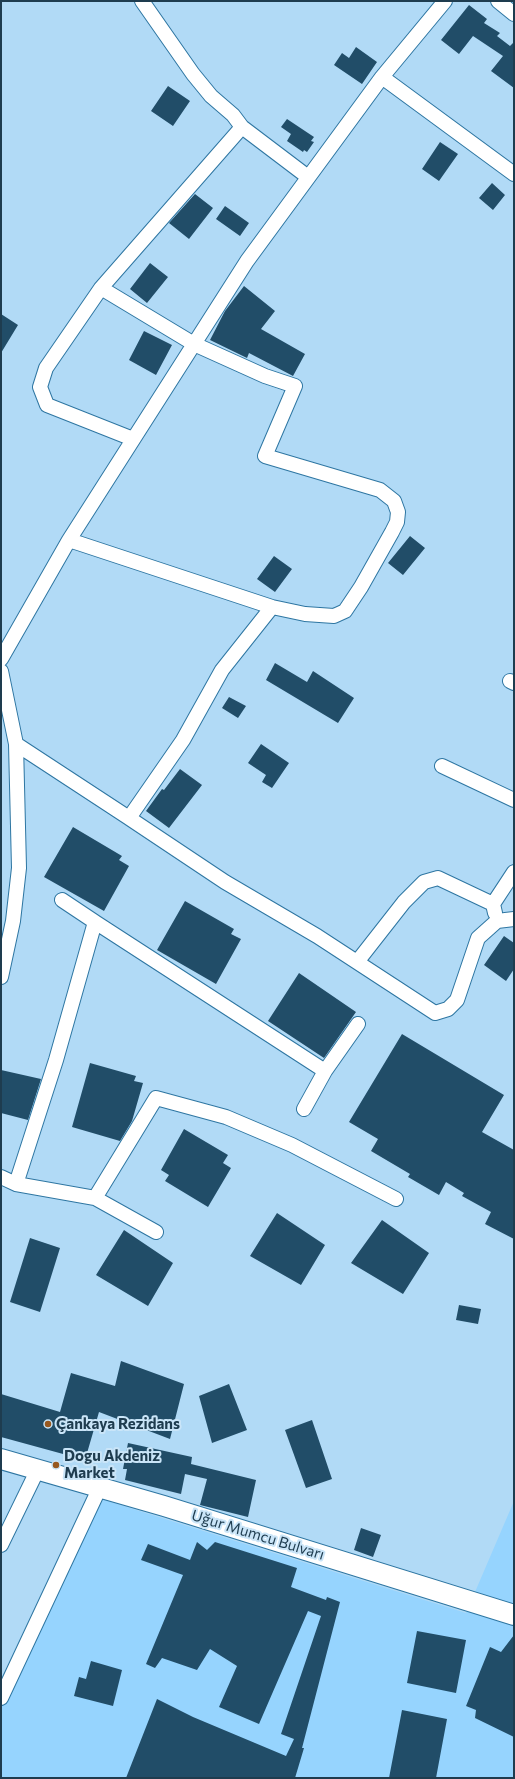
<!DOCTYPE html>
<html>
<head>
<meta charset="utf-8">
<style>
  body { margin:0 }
  #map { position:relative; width:515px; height:1779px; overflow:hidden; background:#b1daf6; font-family:Commissioner,sans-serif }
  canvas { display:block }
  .frame { position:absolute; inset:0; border:2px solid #1e3c4f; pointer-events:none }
</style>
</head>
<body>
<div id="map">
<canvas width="515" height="1779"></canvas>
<div class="frame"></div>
</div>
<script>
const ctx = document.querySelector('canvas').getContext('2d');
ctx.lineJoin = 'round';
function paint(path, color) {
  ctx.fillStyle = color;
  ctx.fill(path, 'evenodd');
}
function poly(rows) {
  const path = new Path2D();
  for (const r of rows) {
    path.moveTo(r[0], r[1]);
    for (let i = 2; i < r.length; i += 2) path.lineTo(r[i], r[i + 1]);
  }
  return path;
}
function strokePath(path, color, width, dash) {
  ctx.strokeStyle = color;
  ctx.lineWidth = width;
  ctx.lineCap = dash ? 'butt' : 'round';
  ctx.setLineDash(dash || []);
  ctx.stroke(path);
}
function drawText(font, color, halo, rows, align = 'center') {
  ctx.font = font + ' Commissioner,sans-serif';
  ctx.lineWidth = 4;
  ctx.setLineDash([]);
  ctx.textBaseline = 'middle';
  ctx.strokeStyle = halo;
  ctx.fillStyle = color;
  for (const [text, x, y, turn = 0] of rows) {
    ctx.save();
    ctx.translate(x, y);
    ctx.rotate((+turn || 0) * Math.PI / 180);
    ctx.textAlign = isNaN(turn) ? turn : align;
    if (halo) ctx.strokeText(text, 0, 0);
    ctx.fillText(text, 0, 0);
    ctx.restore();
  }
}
paint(poly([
  [101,1499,466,1613,514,1501,514,1778,1,1778,1,1699]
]), '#96d4fe');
paint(poly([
  [469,5,487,19,484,23,500,33,497,36,510,46,514,42,514,88,491,71,503,56,473,36,459,54,441,40],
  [356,47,377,62,362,84,334,65,342,53,349,58],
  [168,86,190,101,173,126,151,111],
  [287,119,314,137,311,141,314,142,307,152,304,150,303,152,287,141,291,134,281,127],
  [440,142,458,154,439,181,422,169],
  [492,183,505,195,493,210,479,198],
  [195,194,213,208,189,239,169,223],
  [225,206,249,223,240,236,216,219],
  [150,263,168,277,147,303,130,289],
  [244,286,275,311,261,329,305,354,293,376,249,353,247,358,210,340,225,311],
  [1,314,18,325,1,353],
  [144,331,172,345,156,375,129,360],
  [410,536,425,548,403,575,388,563],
  [274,556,292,569,275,592,257,579],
  [275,663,307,682,313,671,354,698,338,723,266,680],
  [229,697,246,706,238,718,222,708],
  [261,744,289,763,272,788,262,782,266,775,248,763],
  [180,769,202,785,169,828,146,811,162,789,164,790],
  [73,827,122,856,119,860,129,866,104,911,44,877],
  [185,901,234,929,231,934,241,939,216,984,157,950],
  [504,936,514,943,514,969,506,981,484,965],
  [299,973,356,1012,324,1058,268,1021],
  [402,1034,504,1095,482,1132,514,1150,514,1239,485,1224,491,1212,462,1196,464,1193,446,1182,439,1195,408,1177,410,1174,371,1151,378,1139,349,1122],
  [90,1063,136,1076,134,1081,143,1083,132,1121,120,1141,72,1127],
  [1,1070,41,1079,28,1120,1,1113],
  [184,1129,228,1155,223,1163,231,1168,208,1207,165,1181,169,1175,161,1170],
  [277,1213,325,1245,301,1285,250,1256],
  [382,1220,429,1253,403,1294,351,1263],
  [124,1230,173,1263,148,1306,96,1275],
  [30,1238,60,1248,40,1312,10,1302],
  [459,1305,481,1309,478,1324,456,1320],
  [121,1361,184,1384,170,1439,99,1412,85,1460,1,1437,1,1394,60,1412,71,1373,115,1386],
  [229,1384,247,1430,212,1443,199,1396],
  [312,1420,332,1479,306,1488,285,1430],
  [128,1443,192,1457,191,1464,256,1480,248,1517,200,1505,207,1479,185,1474,181,1494,125,1480,127,1469,123,1469],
  [361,1528,381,1535,373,1557,354,1550],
  [197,1542,207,1550,215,1542,297,1568,291,1587,326,1600,327,1597,340,1602,302,1748,304,1748,295,1778,126,1778,157,1699,193,1717,286,1756,294,1739,281,1734,321,1616,308,1611,259,1724,219,1707,237,1666,210,1649,197,1670,162,1658,155,1668,146,1664,183,1575,141,1560,148,1544,190,1560],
  [417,1631,466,1640,456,1693,407,1683],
  [514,1635,514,1737,475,1718,476,1710,466,1706,490,1647,501,1652],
  [91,1661,122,1670,113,1706,74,1696,79,1677,86,1679],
  [402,1710,447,1719,436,1778,389,1778]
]), '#214d68');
const street = poly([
  [142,1,193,74,211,96,233,115,242,127,308,177],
  [498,1,514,14],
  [382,77,514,174],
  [133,439,47,405,40,387,46,368,101,288,242,127],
  [69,540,272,607,305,614,334,616,345,611,361,587,392,532,397,522,398,512,394,501,380,490,265,456,295,386,265,376,194,344,101,288],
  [1,659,69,540,247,261,382,77,445,1],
  [1,671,16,744,19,868,13,921,1,977],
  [510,681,514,683],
  [16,744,129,818,183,740,222,670,272,607],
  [442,766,514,800],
  [129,818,225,882,317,936,435,1013,448,1009,457,1000,478,938,497,921,514,919],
  [62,900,95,922],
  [495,913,493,904,514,872],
  [357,962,404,902,424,882,438,878,493,904],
  [304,1109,325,1071,358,1024],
  [1,1177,16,1184,95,1198,156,1098,226,1117,292,1145,396,1199],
  [16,1184,56,1060,95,922,325,1071],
  [95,1198,156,1232],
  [1,1545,38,1469],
  [1,1698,100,1487]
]);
const secondary = poly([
  [1,1459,164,1506,514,1615]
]);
strokePath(street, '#2e76a2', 16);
strokePath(secondary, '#2e76a2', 22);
strokePath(street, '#fff', 14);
strokePath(secondary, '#fff', 20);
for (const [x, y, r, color] of [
  [48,1424,4,"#985920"],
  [56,1465,4,"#985920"]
]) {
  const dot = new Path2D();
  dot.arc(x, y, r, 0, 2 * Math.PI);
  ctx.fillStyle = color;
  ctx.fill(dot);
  strokePath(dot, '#cae5f8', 1.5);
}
drawText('bold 15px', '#1e3c4f', '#cae5f8', [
  ["Çankaya Rezidans",56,1424],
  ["Dogu Akdeniz",64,1456],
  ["Market",64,1473]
], 'left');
drawText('15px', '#1e3c4f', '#cae5f8', [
  ["Uğur Mumcu Bulvarı",258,1535,17]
]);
</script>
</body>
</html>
